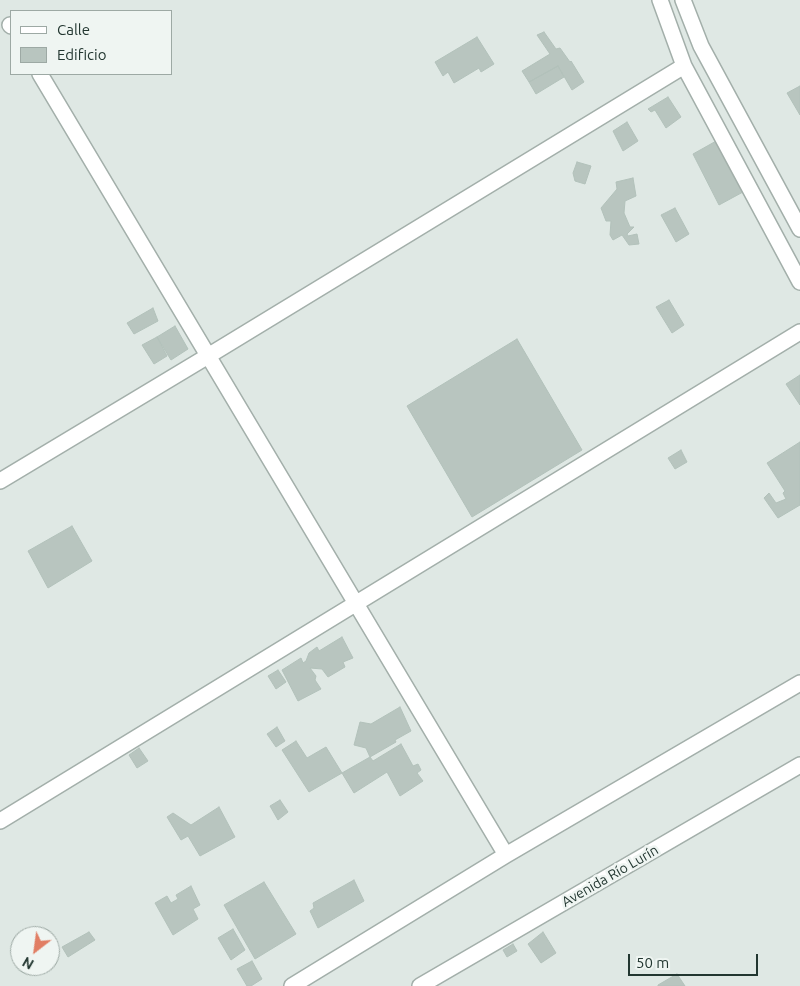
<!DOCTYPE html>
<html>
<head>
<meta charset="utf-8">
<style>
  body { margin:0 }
  #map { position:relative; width:800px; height:986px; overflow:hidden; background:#dfe8e4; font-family:Ubuntu,sans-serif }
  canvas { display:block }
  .legend { position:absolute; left:10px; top:10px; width:162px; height:65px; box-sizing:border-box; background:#eff5f2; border:1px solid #9da9a4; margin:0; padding:6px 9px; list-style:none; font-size:15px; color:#223630 }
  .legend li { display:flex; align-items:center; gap:10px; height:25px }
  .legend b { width:25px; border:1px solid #9da9a4 }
  .north { position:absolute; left:10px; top:926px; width:50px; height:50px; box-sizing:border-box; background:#eff5f2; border:1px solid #9da9a4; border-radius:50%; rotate:210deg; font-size:14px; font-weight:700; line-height:20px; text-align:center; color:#223630 }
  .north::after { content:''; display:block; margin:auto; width:18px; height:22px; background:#e17e64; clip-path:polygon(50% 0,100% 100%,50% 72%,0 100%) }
  .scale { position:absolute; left:628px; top:954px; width:130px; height:22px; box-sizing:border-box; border:2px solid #223630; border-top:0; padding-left:6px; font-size:15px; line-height:18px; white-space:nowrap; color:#223630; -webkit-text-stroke:4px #eff5f2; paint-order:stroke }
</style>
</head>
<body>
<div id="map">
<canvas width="800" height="986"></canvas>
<ul class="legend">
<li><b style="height:6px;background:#fff"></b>Calle</li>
<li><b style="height:14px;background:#b8c5bf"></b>Edificio</li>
</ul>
<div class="north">N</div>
<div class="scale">50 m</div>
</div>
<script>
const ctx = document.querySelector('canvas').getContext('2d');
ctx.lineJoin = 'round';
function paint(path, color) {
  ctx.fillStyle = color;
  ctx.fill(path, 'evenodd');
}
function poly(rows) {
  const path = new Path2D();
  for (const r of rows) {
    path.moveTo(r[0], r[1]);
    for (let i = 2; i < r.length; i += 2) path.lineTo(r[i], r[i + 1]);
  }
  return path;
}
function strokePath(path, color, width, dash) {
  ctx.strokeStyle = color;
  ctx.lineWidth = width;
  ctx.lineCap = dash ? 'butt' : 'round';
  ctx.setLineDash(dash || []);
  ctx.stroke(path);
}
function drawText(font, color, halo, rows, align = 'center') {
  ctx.font = font + ' Ubuntu,sans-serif';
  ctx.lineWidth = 5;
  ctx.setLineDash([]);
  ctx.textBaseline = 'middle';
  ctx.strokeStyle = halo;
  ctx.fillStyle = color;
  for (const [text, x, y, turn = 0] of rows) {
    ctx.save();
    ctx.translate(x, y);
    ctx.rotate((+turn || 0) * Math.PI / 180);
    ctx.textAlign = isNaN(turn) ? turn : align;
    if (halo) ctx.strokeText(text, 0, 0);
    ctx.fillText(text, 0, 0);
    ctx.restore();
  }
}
const building = poly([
  [544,32,556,49,560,48,570,62,571,61,584,82,572,90,558,66,529,82,522,71,550,54,537,35,544,32],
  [477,37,494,64,481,72,479,68,454,83,448,72,443,76,435,62,477,37],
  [558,66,564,77,536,94,529,82,558,66],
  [800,86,800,115,787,93,800,86],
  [668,97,681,117,666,128,655,110,651,112,648,109,668,97],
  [627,122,638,141,623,151,613,131,627,122],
  [718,140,743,192,719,205,693,154,718,140],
  [577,162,591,166,585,184,575,181,573,173,577,162],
  [633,178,636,196,625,201,624,213,630,227,634,227,627,234,628,236,637,234,639,244,629,245,622,235,613,240,610,235,611,221,606,221,601,208,617,189,616,182,633,178],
  [675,208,689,234,676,242,661,215,675,208],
  [669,300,684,325,672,333,656,307,669,300],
  [153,308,158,321,134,334,127,323,153,308],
  [175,326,188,349,171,360,157,337,175,326],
  [157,337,167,356,154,364,142,345,157,337],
  [517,339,582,450,472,517,407,406,517,339],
  [800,375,800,405,786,384,800,375],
  [800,442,800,505,778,518,764,498,769,493,776,503,786,499,783,493,785,491,767,463,800,442],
  [681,450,687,462,675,469,668,458,681,450],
  [72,526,92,561,48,588,28,551,72,526],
  [342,637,353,658,343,662,345,667,328,677,322,669,310,668,316,676,315,680,321,689,298,701,282,670,301,658,303,663,306,661,309,653,317,647,319,651,342,637],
  [278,670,286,682,276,689,268,676,278,670],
  [400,707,411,731,395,740,396,742,370,757,366,748,354,745,360,722,371,724,400,707],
  [277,727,285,741,276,747,267,734,277,727],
  [296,741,307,758,326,747,342,773,309,792,282,750,296,741],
  [401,744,413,766,418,764,421,770,417,773,423,781,400,796,387,772,354,793,342,773,370,757,373,761,401,744],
  [139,748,148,761,137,768,129,755,139,748],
  [280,800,288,812,278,820,270,806,280,800],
  [219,807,235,837,200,856,188,836,181,840,167,817,173,813,191,825,219,807],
  [354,880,364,901,318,928,310,911,314,908,313,903,354,880],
  [264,882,296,934,255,959,224,905,264,882],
  [191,886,200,905,193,909,198,919,173,935,155,903,167,896,171,903,178,899,176,895,191,886],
  [233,929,245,950,231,960,218,938,233,929],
  [89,932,95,940,68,957,62,947,89,932],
  [543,932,556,953,541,963,528,944,543,932],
  [513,944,517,951,507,957,503,950,513,944],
  [252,961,262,979,251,986,247,986,237,969,252,961],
  [677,974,685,986,658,986,658,985,677,974]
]);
paint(building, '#b8c5bf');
strokePath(building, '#b2c1ba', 1);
const minor = poly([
  [660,0,684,66,800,282],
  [683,0,701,46,800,229],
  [10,25,11,26],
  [40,74,506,855],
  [0,481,208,356,684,66],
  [0,821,800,332],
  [292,986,506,855,800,683],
  [420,986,800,765]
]);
strokePath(minor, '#a3afaa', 18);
strokePath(minor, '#fff', 15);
drawText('14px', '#223630', '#eff5f2', [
  ["Avenida Río Lurín",610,876,-30]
]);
</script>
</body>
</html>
